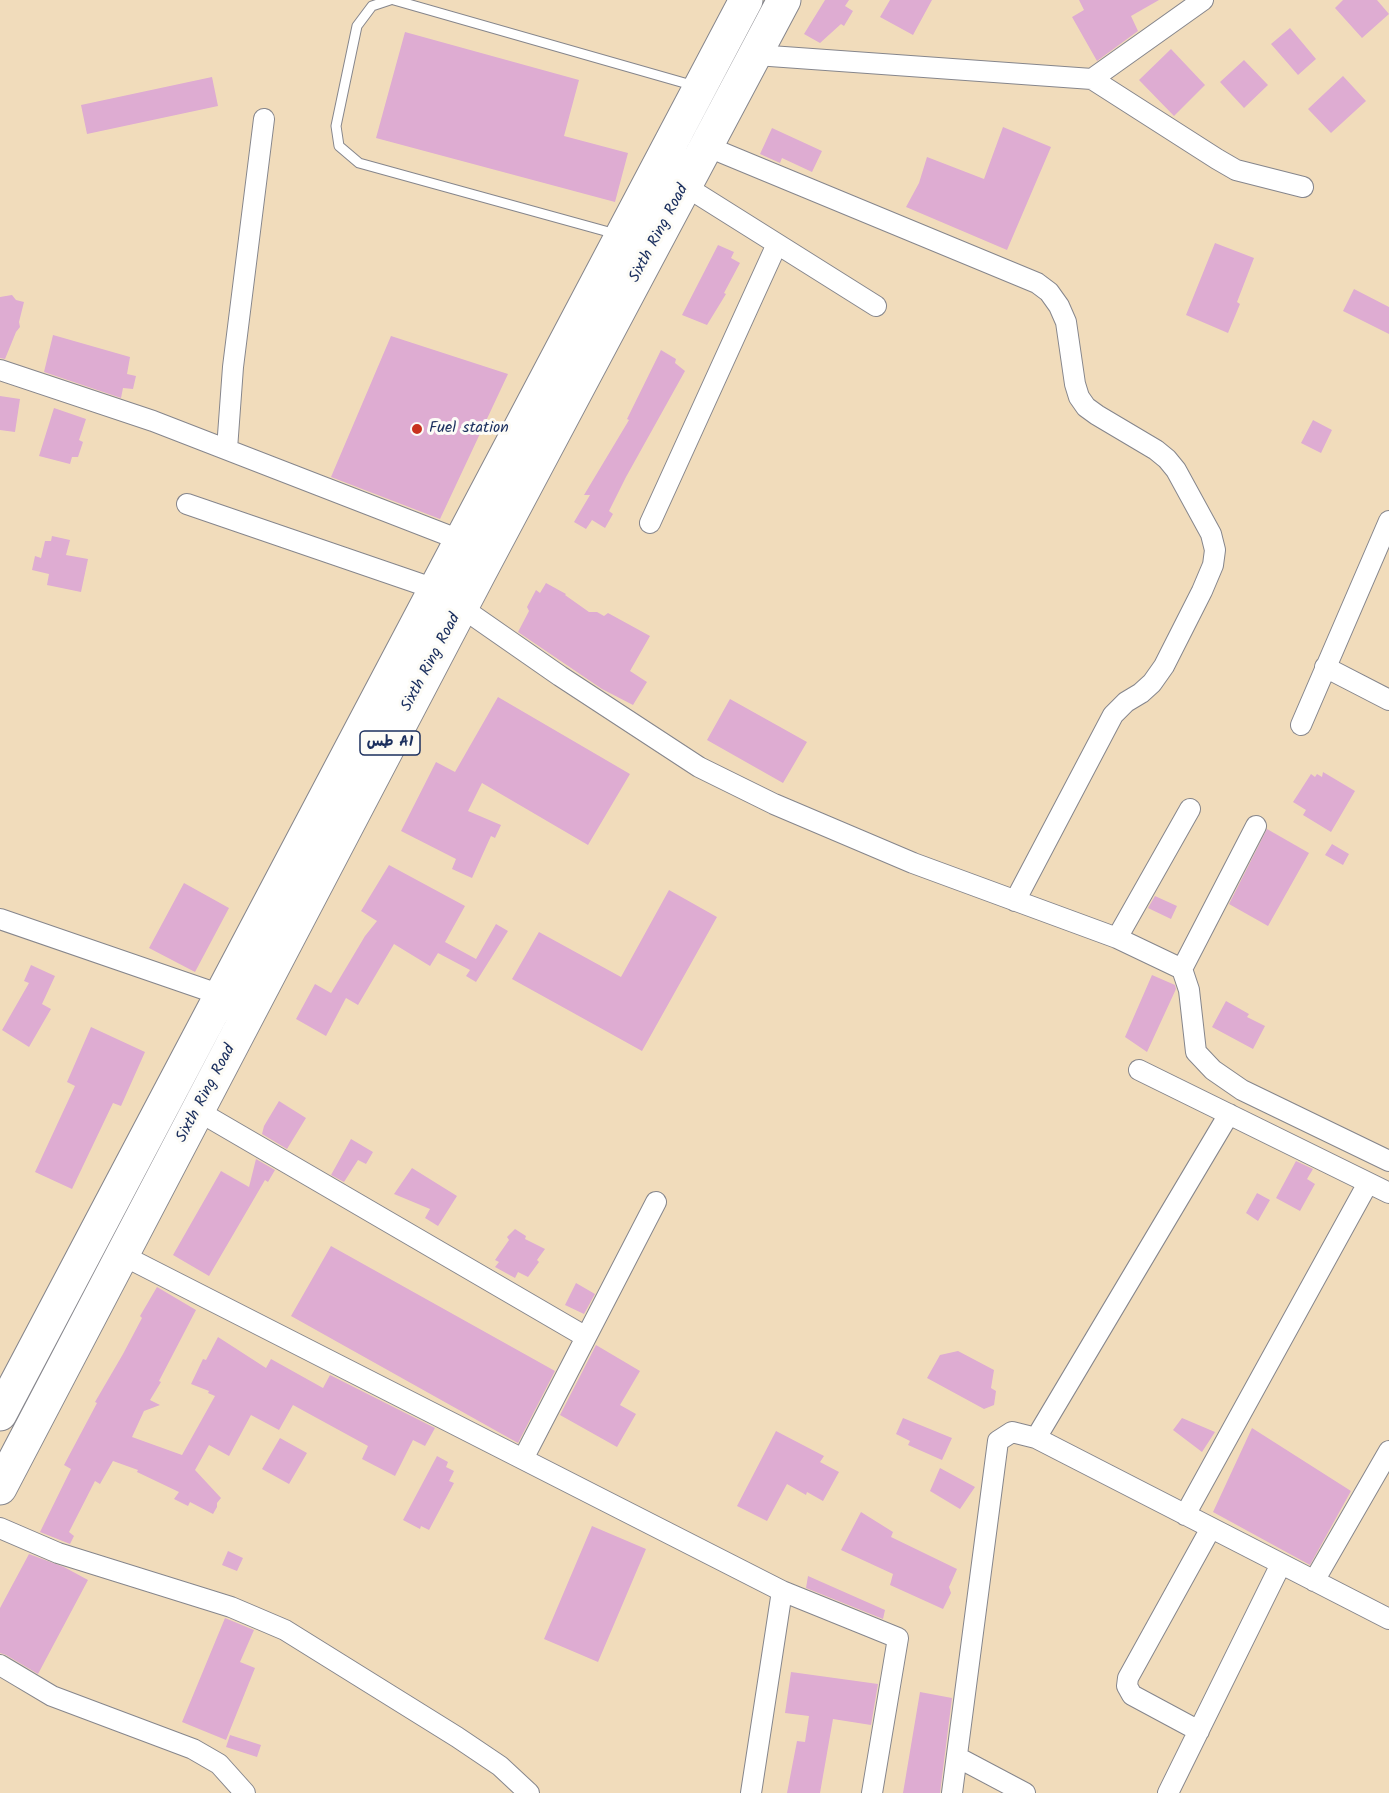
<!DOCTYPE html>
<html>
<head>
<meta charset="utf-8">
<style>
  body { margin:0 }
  canvas { display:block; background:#f1dcbb }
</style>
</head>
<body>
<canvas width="1389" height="1793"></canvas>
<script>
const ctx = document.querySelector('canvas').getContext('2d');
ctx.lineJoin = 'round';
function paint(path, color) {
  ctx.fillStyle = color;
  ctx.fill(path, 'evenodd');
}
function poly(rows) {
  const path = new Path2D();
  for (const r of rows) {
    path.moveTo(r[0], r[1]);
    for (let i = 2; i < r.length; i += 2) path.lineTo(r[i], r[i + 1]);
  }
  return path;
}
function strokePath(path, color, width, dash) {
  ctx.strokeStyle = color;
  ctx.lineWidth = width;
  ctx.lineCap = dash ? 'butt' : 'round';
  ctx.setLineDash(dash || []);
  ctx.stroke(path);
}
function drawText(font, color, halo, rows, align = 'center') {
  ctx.font = font + ' Kalam,"Playpen Sans Arabic",sans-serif';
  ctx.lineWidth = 6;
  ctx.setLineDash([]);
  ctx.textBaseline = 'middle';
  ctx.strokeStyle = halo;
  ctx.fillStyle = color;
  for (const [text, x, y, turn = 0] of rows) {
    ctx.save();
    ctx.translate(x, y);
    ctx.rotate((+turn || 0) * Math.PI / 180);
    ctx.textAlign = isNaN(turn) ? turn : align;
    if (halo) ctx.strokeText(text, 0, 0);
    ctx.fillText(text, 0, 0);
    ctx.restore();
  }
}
paint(poly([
  [825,0,849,0,845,6,853,11,844,26,841,24,820,43,804,34],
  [890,0,932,0,913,35,880,17],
  [1079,0,1159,0,1131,16,1138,31,1097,61,1072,17,1084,10],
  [1343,0,1377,0,1389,14,1362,38,1335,8],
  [1290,28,1316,59,1298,75,1271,44],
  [405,32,579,80,564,136,628,153,615,202,376,138],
  [1171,49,1205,85,1174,116,1139,80],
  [1244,60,1268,85,1244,108,1220,82],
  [1343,76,1366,101,1331,133,1308,109],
  [212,77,218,106,87,134,81,105],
  [1003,127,1051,147,1007,250,906,207,919,183,927,157,984,179],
  [772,128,822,151,812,172,782,158,780,163,760,154],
  [1215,243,1254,258,1237,302,1240,304,1228,333,1186,315],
  [718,245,734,252,731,258,740,263,724,293,726,294,707,325,682,315],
  [1354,289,1389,307,1389,334,1343,311],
  [12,295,16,300,24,302,19,322,20,327,16,332,5,359,0,358,0,297],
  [53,335,130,357,127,374,136,376,133,389,123,388,121,398,44,372],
  [391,336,508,374,440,519,331,477],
  [661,350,676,359,675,363,685,371,626,477,609,511,613,514,605,528,592,520,586,529,574,522,590,495,584,495,629,420,627,419],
  [0,396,20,399,15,432,0,430],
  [54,408,86,419,79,440,83,442,78,457,72,457,70,464,39,456],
  [1313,420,1332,430,1321,453,1301,443],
  [52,536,70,540,66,555,88,559,81,592,47,585,49,574,32,570,35,556,41,558,45,541,51,541],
  [546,583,566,594,565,595,589,612,597,612,604,616,608,613,650,636,630,671,647,682,633,705,602,689,518,632,529,611,527,607,536,590,540,593],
  [498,697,630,774,588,845,482,783,468,811,501,825,495,838,491,836,472,878,452,869,456,859,401,831,436,762,455,772],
  [730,699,807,742,783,783,707,740],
  [1323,772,1355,791,1331,832,1303,815,1306,810,1293,802,1311,774,1315,777,1317,774,1322,777],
  [1267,829,1309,853,1268,926,1229,904],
  [1332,844,1349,854,1343,865,1325,855],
  [389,865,465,906,445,942,476,959,496,924,508,931,476,982,466,976,470,970,438,953,430,966,394,944,358,1005,346,998,326,1036,296,1019,315,984,331,993,365,936,377,921,361,911],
  [184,883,229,908,195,972,149,948],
  [669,890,717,917,642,1051,512,979,539,932,621,977],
  [1155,896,1177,906,1171,919,1148,908],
  [31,965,55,976,42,1004,51,1009,29,1047,2,1030,29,983,24,981],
  [1152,975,1175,985,1176,989,1147,1052,1125,1037],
  [1226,1001,1249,1014,1247,1017,1265,1026,1253,1049,1212,1027],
  [91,1027,145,1052,121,1106,113,1103,72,1189,35,1172,75,1086,67,1082],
  [279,1101,306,1118,287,1149,262,1134,264,1126],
  [351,1139,373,1152,366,1164,358,1160,344,1182,331,1175],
  [256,1159,275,1170,268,1182,265,1180,209,1276,173,1255,221,1171,249,1187],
  [1296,1161,1313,1169,1307,1179,1315,1184,1300,1211,1276,1198],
  [412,1168,457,1196,438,1226,425,1218,430,1209,394,1194],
  [1257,1193,1270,1200,1258,1221,1246,1213],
  [515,1229,526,1236,525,1239,545,1249,537,1260,539,1262,528,1277,518,1272,515,1278,495,1267,499,1262,495,1260,509,1240,507,1237],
  [331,1246,555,1371,518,1443,291,1316],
  [576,1283,595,1294,584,1314,565,1305],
  [157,1287,196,1310,159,1381,161,1382,150,1400,160,1405,144,1411,132,1437,182,1455,215,1396,208,1393,209,1391,191,1384,203,1359,206,1360,218,1337,266,1368,271,1359,323,1388,330,1375,435,1428,425,1446,413,1440,395,1476,362,1459,368,1446,293,1405,279,1430,251,1415,229,1456,209,1445,195,1470,221,1498,217,1503,217,1507,213,1514,190,1502,188,1506,174,1499,179,1492,137,1472,138,1470,113,1461,100,1484,95,1481,69,1532,74,1536,70,1544,40,1532,71,1469,64,1465,97,1403,95,1402,123,1354,142,1318,140,1316],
  [596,1345,640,1371,620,1405,636,1414,617,1447,560,1415],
  [958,1351,994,1370,991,1388,996,1391,994,1405,984,1409,927,1378,940,1355],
  [903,1418,952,1438,942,1460,908,1445,910,1441,896,1434],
  [1182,1418,1215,1432,1202,1452,1173,1430],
  [1252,1428,1351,1491,1310,1565,1213,1512],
  [776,1431,824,1456,820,1462,839,1472,823,1501,807,1492,806,1495,787,1484,767,1521,737,1506],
  [280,1438,307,1453,289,1484,262,1469],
  [437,1456,448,1462,446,1467,454,1471,449,1481,454,1483,429,1530,421,1526,420,1529,403,1520],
  [940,1468,975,1487,960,1509,930,1491],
  [861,1512,893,1532,891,1537,957,1569,949,1587,951,1593,943,1609,890,1585,893,1574,841,1550],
  [592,1526,646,1549,598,1662,544,1639],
  [228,1551,243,1558,237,1571,222,1565],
  [29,1554,64,1567,88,1580,38,1674,6,1655,0,1653,0,1608],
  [808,1576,885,1610,883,1619,806,1588],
  [225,1618,254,1630,240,1662,255,1668,226,1740,182,1722],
  [791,1672,878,1684,871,1725,833,1719,820,1793,787,1793,797,1741,805,1742,809,1716,785,1713],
  [920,1692,952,1698,940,1793,903,1793],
  [230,1735,261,1745,257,1757,226,1747]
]), '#deacd2');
const lane = poly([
  [390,0,372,6,357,26,336,126,339,146,359,163,616,234],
  [394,0,695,86]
]);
const street = poly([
  [756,55,1092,79,1217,159,1236,170,1303,187],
  [1092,79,1203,0],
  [706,146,1037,283,1049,292,1059,306,1066,322,1075,384,1079,397,1086,407,1097,415,1156,450,1167,459,1176,470,1211,534,1215,550,1213,565,1202,591,1164,666,1152,683,1141,693,1126,702,1113,715,1015,901],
  [685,186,876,306],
  [0,370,153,421,460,540],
  [227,449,233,367,264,119],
  [187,504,435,589,560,676,699,767,774,804,913,863,1117,938,1182,969,1189,990,1196,1052,1213,1070,1242,1090,1389,1161],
  [650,523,777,244],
  [1325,667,1389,700],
  [1301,725,1389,521],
  [0,919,221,995],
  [1117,938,1190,809],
  [1182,969,1256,826],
  [1139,1070,1389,1193],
  [198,1111,586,1337],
  [122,1255,782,1591,751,1793],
  [1036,1438,1229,1114],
  [523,1459,656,1202],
  [1185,1515,1368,1183],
  [0,1528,58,1553,231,1607,285,1630,457,1737,500,1766,529,1793],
  [1314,1581,1389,1451],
  [782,1591,898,1638,872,1793],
  [0,1665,52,1696,193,1749,219,1764,245,1793],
  [1199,1731,1132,1695,1127,1686,1128,1678,1211,1528],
  [957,1757,1025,1793],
  [952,1793,998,1441,1012,1432,1036,1438,1389,1619],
  [1168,1793,1281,1564]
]);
const highway = poly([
  [0,1414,746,0],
  [0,1488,481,570,784,0]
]);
strokePath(lane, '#86868c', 11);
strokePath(street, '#86868c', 22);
strokePath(highway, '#86868c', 35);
strokePath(lane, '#fff', 9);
strokePath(street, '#fff', 20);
strokePath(highway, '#fff', 33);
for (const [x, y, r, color] of [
  [417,429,6,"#c8321e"]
]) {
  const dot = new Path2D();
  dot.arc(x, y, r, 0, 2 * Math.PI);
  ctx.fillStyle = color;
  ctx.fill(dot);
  strokePath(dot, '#fdfcf7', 2);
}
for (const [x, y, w] of [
  [390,743,60]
]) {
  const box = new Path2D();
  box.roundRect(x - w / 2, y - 12, w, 24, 4.5);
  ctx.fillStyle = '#fdfcf7';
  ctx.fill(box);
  strokePath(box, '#1b2f5e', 1.5);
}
drawText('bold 15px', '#1b2f5e', null, [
  ["طس A1",390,743]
]);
drawText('16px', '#1b2f5e', '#fdfcf7', [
  ["Sixth Ring Road",660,234,-62],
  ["Sixth Ring Road",432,663,-62],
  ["Sixth Ring Road",207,1094,-62]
]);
drawText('16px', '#1b2f5e', '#fdfcf7', [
  ["Fuel station",429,429]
], 'left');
</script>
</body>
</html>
